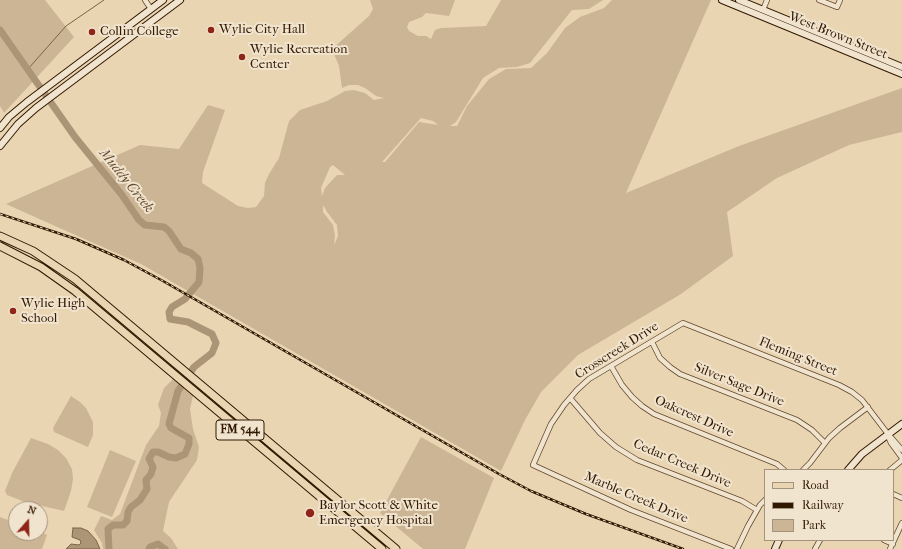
<!DOCTYPE html>
<html>
<head>
<meta charset="utf-8">
<style>
  body { margin:0 }
  #map { position:relative; width:902px; height:549px; overflow:hidden; background:#ead5b3; font-family:"IM FELL French Canon",serif }
  canvas { display:block }
  .legend { position:absolute; left:764px; top:469px; width:130px; height:72px; box-sizing:border-box; background:#f1e4ce; border:1px solid #a4927c; margin:0; padding:5px 7px; list-style:none; font-size:12px; color:#311800 }
  .legend li { display:flex; align-items:center; gap:8px; height:20px }
  .legend b { width:20px; border:1px solid #a4927c }
  .north { position:absolute; left:8px; top:501px; width:40px; height:40px; box-sizing:border-box; background:#f1e4ce; border:1px solid #a4927c; border-radius:50%; rotate:20deg; font-size:11px; font-weight:700; line-height:16px; text-align:center; color:#311800 }
  .north::after { content:''; display:block; margin:auto; width:14px; height:18px; background:#8f2418; clip-path:polygon(50% 0,100% 100%,50% 72%,0 100%) }
</style>
</head>
<body>
<div id="map">
<canvas width="902" height="549"></canvas>
<ul class="legend">
<li><b style="height:5px;background:#ead5b3"></b>Road</li>
<li><b style="height:5px;background:#311800"></b>Railway</li>
<li><b style="height:11px;background:#cbb595"></b>Park</li>
</ul>
<div class="north">N</div>
</div>
<script>
const ctx = document.querySelector('canvas').getContext('2d');
ctx.lineJoin = 'round';
function paint(path, color) {
  ctx.fillStyle = color;
  ctx.fill(path, 'evenodd');
}
function poly(rows) {
  const path = new Path2D();
  for (const r of rows) {
    path.moveTo(r[0], r[1]);
    for (let i = 2; i < r.length; i += 2) path.lineTo(r[i], r[i + 1]);
  }
  return path;
}
function strokePath(path, color, width, dash) {
  ctx.strokeStyle = color;
  ctx.lineWidth = width;
  ctx.lineCap = dash ? 'butt' : 'round';
  ctx.setLineDash(dash || []);
  ctx.stroke(path);
}
function drawText(font, color, halo, rows, align = 'center') {
  ctx.font = font + ' "IM FELL French Canon",serif';
  ctx.lineWidth = 4;
  ctx.setLineDash([]);
  ctx.textBaseline = 'middle';
  ctx.strokeStyle = halo;
  ctx.fillStyle = color;
  for (const [text, x, y, turn = 0] of rows) {
    ctx.save();
    ctx.translate(x, y);
    ctx.rotate((+turn || 0) * Math.PI / 180);
    ctx.textAlign = isNaN(turn) ? turn : align;
    if (halo) ctx.strokeText(text, 0, 0);
    ctx.fillText(text, 0, 0);
    ctx.restore();
  }
}
paint(poly([
  [0,0,45,0,74,37,4,113,0,106],
  [370,0,455,0,449,16,426,13,422,17,409,22,407,27,409,31,418,36,426,36,431,39,435,30,441,28,486,26,501,0,603,0,589,9,572,10,530,63,517,67,499,68,483,78,456,122,450,126,457,126,467,106,489,79,506,69,531,68,547,53,565,28,580,17,604,8,612,0,711,0,626,193,739,146,902,88,902,132,849,145,777,178,727,212,733,256,681,294,578,355,541,392,525,420,501,471,141,264,46,222,6,204,140,145,179,149,208,105,225,110,203,172,202,183,238,206,248,208,256,207,264,196,265,183,269,174,279,158,289,121,300,110,327,101,345,91,354,90,365,93,374,100,384,98,376,96,365,88,358,85,349,85,342,88,339,66,332,49,369,16,373,9],
  [421,118,433,121,438,125,419,122,385,162,382,162],
  [333,165,345,175,337,175,325,188,322,196,321,188,330,167],
  [323,205,327,212,337,225,338,236,334,245,335,235,333,225,323,212],
  [173,379,193,396,190,409,193,429,199,447,197,460,169,502,163,531,171,538,178,549,103,549,102,543,94,530,101,516,112,520,120,514,146,445,159,426,161,413,158,405,164,388],
  [71,396,80,402,86,408,93,422,93,435,88,447,54,432,53,428],
  [421,437,494,478,465,549,423,549,380,513],
  [31,438,48,444,58,450,66,458,72,469,73,479,71,491,64,511,25,502,7,495,5,491,12,473],
  [110,450,136,461,112,517,87,507],
  [0,517,16,523,16,533,40,532,47,535,42,549,0,549]
]), '#cbb595');
const water = poly([
  [73,528,81,528,88,531,96,540,100,549,66,549,71,544,79,545,81,543,80,540,72,537,73,528]
]);
paint(water, '#ab9576');
strokePath(water, '#7a6347', 1);
strokePath(poly([
  [28,69,66,26,104,0]
]), '#7a6347', 1);
strokePath(poly([
  [0,30,75,137,122,195,139,220,145,225,164,227,169,231,181,249,191,253,198,259,200,268,199,282,185,299,172,307,169,312,170,319,188,322,212,334,216,343,212,353,194,367,178,391,169,424,171,428,189,438,189,444,185,454,176,458,169,457,158,452,153,452,149,459,153,467,151,474,146,480,147,489,140,500,131,507,128,512,127,521,123,525,113,525,108,529,109,549],
  [149,549,150,547,158,544,165,549]
]), '#ab9576', 7);
const street = poly([
  [145,0,151,9],
  [819,0,837,7,840,0],
  [763,10,767,0],
  [652,342,660,358,670,367,680,374,797,420,812,430,825,443],
  [611,366,622,385,632,397,642,406,654,414,777,464,784,470],
  [570,398,600,433,616,447,637,460,742,501,757,510],
  [888,436,891,443,902,458],
  [803,470,810,463,829,438,840,428,868,407],
  [890,470,902,460],
  [893,494,902,498],
  [884,540,893,544],
  [731,549,631,510,533,465,551,424,564,405,577,390,589,379,683,323,839,385,852,392,862,400,888,434,902,450],
  [737,549,748,526,760,505,765,500],
  [815,549,820,540],
  [890,549,902,523]
]);
const secondary = poly([
  [722,0,902,74],
  [739,0,902,67],
  [0,128,9,117,27,102,163,0],
  [0,146,18,124,36,108,180,0],
  [848,470,862,454,902,424],
  [775,549,779,540]
]);
const primary = poly([
  [0,236,33,251,75,279,396,549],
  [0,246,41,267,75,291,382,549]
]);
strokePath(street, '#5f472d', 6);
strokePath(secondary, '#311800', 8);
strokePath(primary, '#311800', 9);
strokePath(street, '#f1e4ce', 4.5);
strokePath(secondary, '#f1e4ce', 6);
strokePath(primary, '#ead5b3', 7);
const rail = poly([
  [0,214,76,239,124,260,163,281,499,474,531,491,586,514,683,549]
]);
strokePath(rail, '#311800', 2.5);
strokePath(rail, '#f1e4ce', 1, [3]);
for (const [x, y, r, color] of [
  [211,30,4,"#8f2418"],
  [92,32,4,"#8f2418"],
  [242,57,4,"#8f2418"],
  [13,311,4,"#8f2418"],
  [310,513,5,"#8f2418"]
]) {
  const dot = new Path2D();
  dot.arc(x, y, r, 0, 2 * Math.PI);
  ctx.fillStyle = color;
  ctx.fill(dot);
  strokePath(dot, '#f1e4ce', 1.5);
}
for (const [x, y, w] of [
  [240,430,48]
]) {
  const box = new Path2D();
  box.roundRect(x - w / 2, y - 10, w, 20, 3);
  ctx.fillStyle = '#f1e4ce';
  ctx.fill(box);
  strokePath(box, '#311800', 1);
}
drawText('bold 12px', '#311800', null, [
  ["FM 544",240,430]
]);
drawText('13px', '#311800', '#f1e4ce', [
  ["Wylie City Hall",219,30],
  ["Collin College",100,32],
  ["Wylie Recreation",250,50],
  ["Center",250,65],
  ["Wylie High",21,304],
  ["School",21,319],
  ["Baylor Scott & White",319,506],
  ["Emergency Hospital",319,521]
], 'left');
drawText('13px', '#311800', '#f1e4ce', [
  ["West Brown Street",838,36,22],
  ["Crosscreek Drive",617,351,-32],
  ["Fleming Street",798,357,22],
  ["Silver Sage Drive",739,385,22],
  ["Oakcrest Drive",694,417,24],
  ["Cedar Creek Drive",682,464,23],
  ["Marble Creek Drive",636,498,23]
]);
drawText('italic 14px', '#624a2f', '#f1e4ce', [
  ["Muddy Creek",126,181,51]
]);
</script>
</body>
</html>
